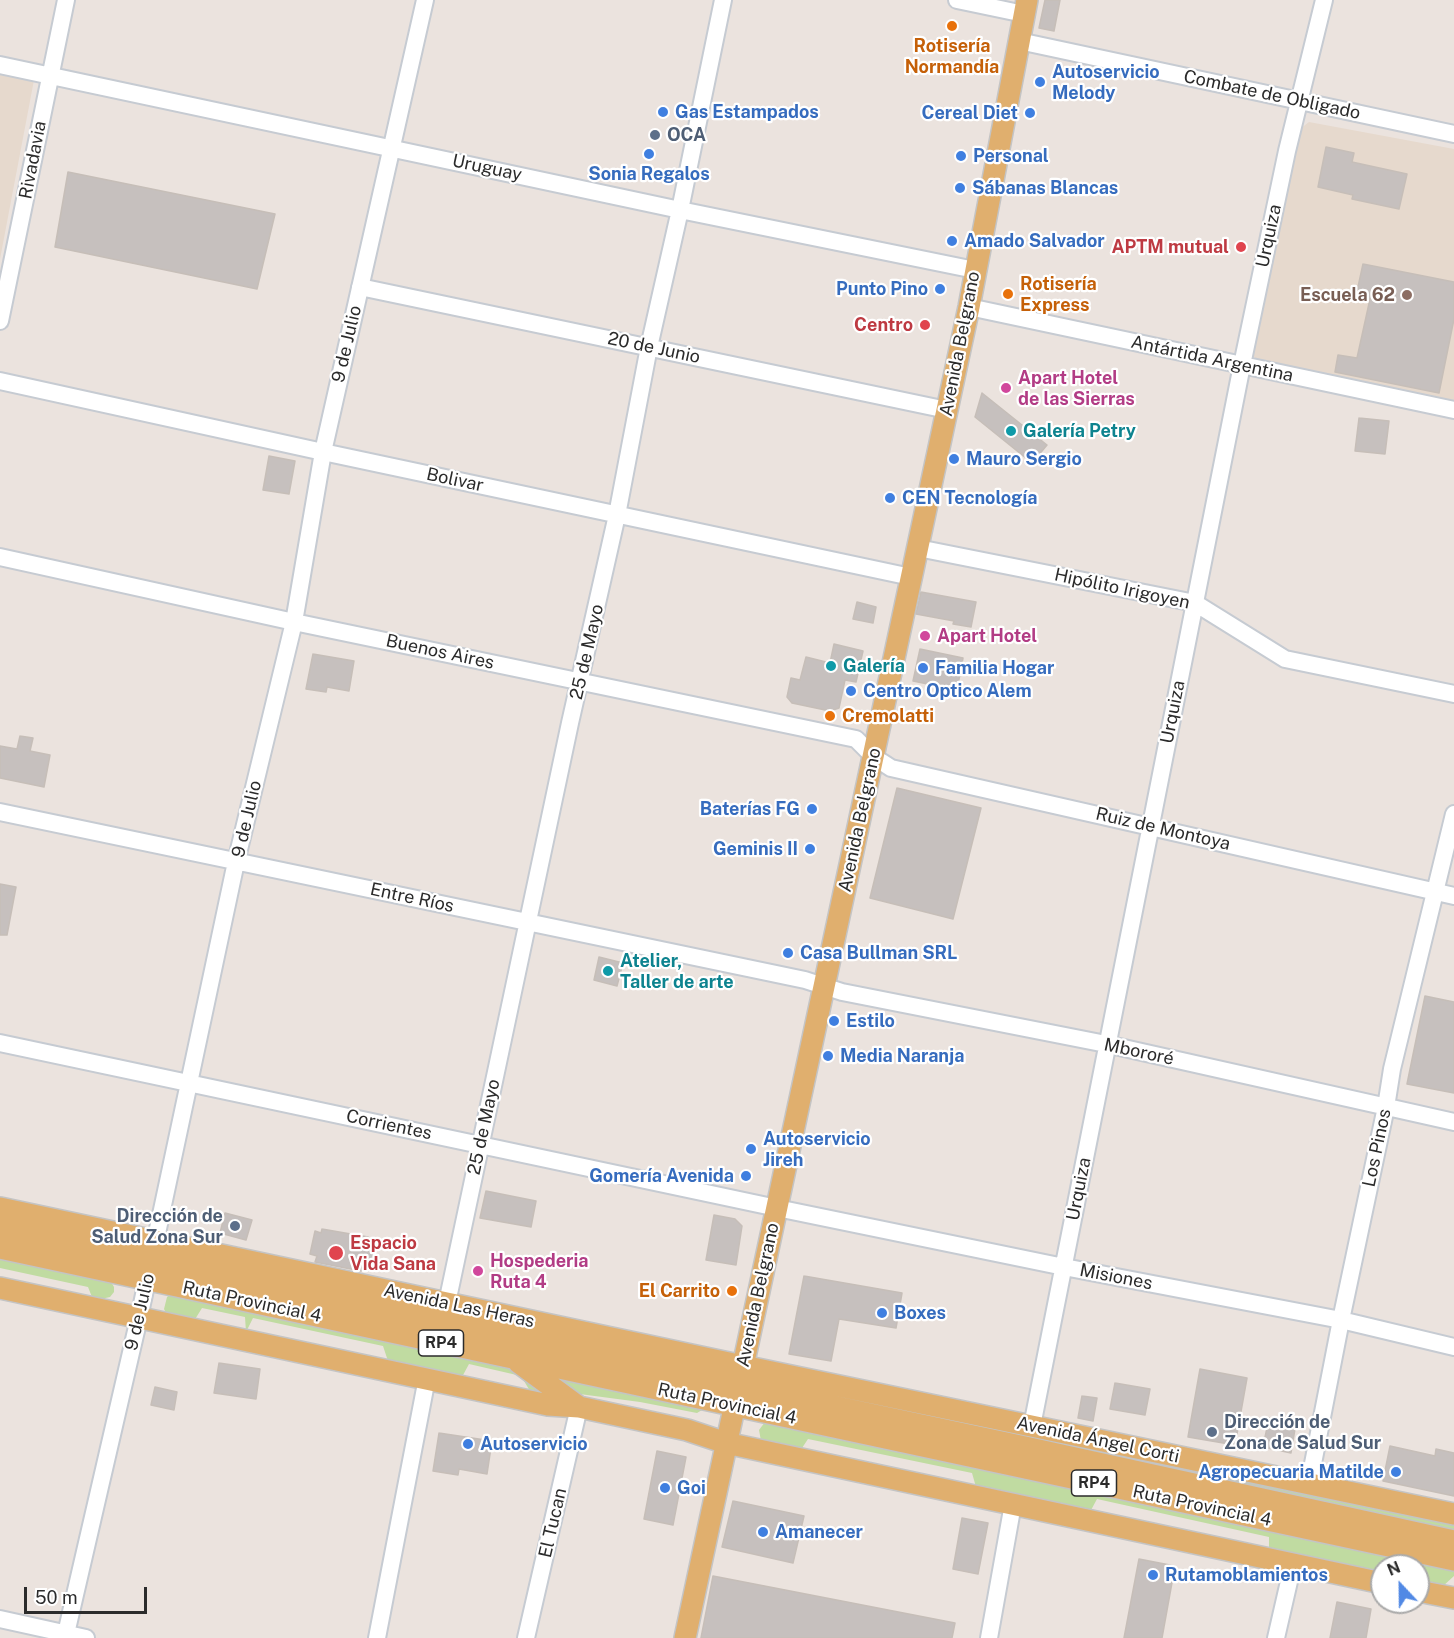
<!DOCTYPE html>
<html>
<head>
<meta charset="utf-8">
<style>
  body { margin:0 }
  #map { position:relative; width:1454px; height:1638px; overflow:hidden; background:#ebe3de; font-family:"Public Sans",sans-serif }
  canvas { display:block }
  .north { position:absolute; left:1370px; top:1554px; width:60px; height:60px; box-sizing:border-box; background:#fff; border:2px solid #aaa; border-radius:50%; rotate:338deg; font-size:16px; font-weight:700; line-height:24px; text-align:center; color:#2b2b2b }
  .north::after { content:''; display:block; margin:auto; width:21px; height:27px; background:#5189e5; clip-path:polygon(50% 0,100% 100%,50% 72%,0 100%) }
  .scale { position:absolute; left:24px; top:1587px; width:123px; height:27px; box-sizing:border-box; border:3px solid #2b2b2b; border-top:0; padding-left:8px; font-size:18px; line-height:21px; white-space:nowrap; color:#2b2b2b; -webkit-text-stroke:4px #fff; paint-order:stroke }
</style>
</head>
<body>
<div id="map">
<canvas width="1454" height="1638"></canvas>
<div class="north">N</div>
<div class="scale">50 m</div>
</div>
<script>
const ctx = document.querySelector('canvas').getContext('2d');
ctx.lineJoin = 'round';
function paint(path, color) {
  ctx.fillStyle = color;
  ctx.fill(path, 'evenodd');
}
function poly(rows) {
  const path = new Path2D();
  for (const r of rows) {
    path.moveTo(r[0], r[1]);
    for (let i = 2; i < r.length; i += 2) path.lineTo(r[i], r[i + 1]);
  }
  return path;
}
function strokePath(path, color, width, dash) {
  ctx.strokeStyle = color;
  ctx.lineWidth = width;
  ctx.lineCap = dash ? 'butt' : 'round';
  ctx.setLineDash(dash || []);
  ctx.stroke(path);
}
function drawText(font, color, halo, rows, align = 'center') {
  ctx.font = font + ' "Public Sans",sans-serif';
  ctx.lineWidth = 4.5;
  ctx.setLineDash([]);
  ctx.textBaseline = 'middle';
  ctx.strokeStyle = halo;
  ctx.fillStyle = color;
  for (const [text, x, y, turn = 0] of rows) {
    ctx.save();
    ctx.translate(x, y);
    ctx.rotate((+turn || 0) * Math.PI / 180);
    ctx.textAlign = isNaN(turn) ? turn : align;
    if (halo) ctx.strokeText(text, 0, 0);
    ctx.fillText(text, 0, 0);
    ctx.restore();
  }
}
paint(poly([
  [0,73,34,80,0,259],
  [1309,122,1454,149,1454,401,1256,361,1251,350,1300,129]
]), '#e6d9cd');
paint(poly([
  [0,1255,110,1280,114,1287,114,1292,110,1297,101,1299,92,1297,88,1287,0,1268],
  [171,1294,518,1367,551,1394,530,1391,521,1376,469,1364,462,1377,388,1361,383,1346,253,1318,246,1332,245,1317,202,1308,194,1321,167,1315,164,1309,167,1297],
  [557,1377,701,1407,702,1410,697,1413,640,1402,572,1393,556,1381],
  [765,1422,1454,1564,1454,1576,1442,1587,1418,1582,1418,1566,1382,1566,1382,1575,1269,1552,1269,1537,1097,1499,1090,1512,976,1487,972,1473,808,1439,800,1451,761,1441,759,1430],
  [1003,1428,1454,1523,1454,1534,1031,1443]
]), '#c0dba1');
const building = poly([
  [1045,0,1060,0,1054,31,1039,28,1045,0],
  [1326,147,1354,153,1352,162,1407,174,1399,209,1352,199,1353,195,1318,187,1326,147],
  [68,172,275,214,257,289,55,247,68,172],
  [1363,264,1454,282,1454,319,1439,393,1335,372,1338,355,1357,358,1370,299,1356,296,1363,264],
  [982,393,1047,445,1032,463,975,417,982,393],
  [1359,418,1389,421,1385,454,1355,451,1359,418],
  [269,456,295,461,289,494,263,490,269,456],
  [921,592,976,602,971,627,953,624,954,621,916,614,921,592],
  [857,602,876,607,873,623,853,619,857,602],
  [834,644,863,651,856,682,845,680,839,708,830,711,792,703,787,697,791,678,800,680,806,657,830,663,834,644],
  [920,649,963,658,957,690,913,681,920,649],
  [313,654,354,661,349,691,327,687,326,692,306,689,313,654],
  [20,736,33,738,30,751,50,755,44,787,0,778,0,746,17,749,20,736],
  [897,788,981,808,953,919,870,898,897,788],
  [0,884,16,887,7,935,0,935,0,884],
  [599,957,623,963,617,986,594,980,599,957],
  [1425,996,1454,1002,1454,1093,1407,1084,1425,996],
  [486,1191,536,1201,531,1227,480,1218,486,1191],
  [225,1213,252,1220,246,1240,220,1233,225,1213],
  [714,1215,735,1219,742,1226,736,1265,706,1260,714,1215],
  [322,1229,368,1237,367,1241,376,1243,372,1265,363,1263,361,1271,315,1262,317,1256,310,1254,315,1231,321,1233,322,1229],
  [804,1276,902,1293,896,1328,839,1319,831,1361,789,1354,804,1276],
  [219,1363,260,1369,256,1399,214,1393,219,1363],
  [1200,1369,1247,1378,1235,1445,1188,1437,1200,1369],
  [1115,1383,1150,1389,1145,1415,1110,1409,1115,1383],
  [155,1387,177,1392,174,1410,151,1405,155,1387],
  [1082,1396,1097,1398,1093,1421,1078,1418,1082,1396],
  [1269,1418,1296,1423,1291,1453,1263,1447,1269,1418],
  [439,1433,492,1441,487,1474,459,1469,458,1475,433,1471,439,1433],
  [1390,1446,1435,1456,1436,1449,1454,1453,1454,1496,1383,1481,1390,1446],
  [657,1451,686,1457,673,1525,644,1519,657,1451],
  [733,1501,804,1516,793,1563,722,1547,733,1501],
  [962,1518,988,1523,978,1574,953,1569,962,1518],
  [1139,1559,1175,1566,1162,1638,1124,1638,1139,1559],
  [713,1576,955,1623,952,1638,701,1638,713,1576],
  [1337,1602,1371,1609,1366,1638,1330,1638,1337,1602]
]);
paint(building, '#c6c0be');
strokePath(building, '#c6beb8', 1.5);
const minor = poly([
  [957,0,1024,14],
  [1019,41,1454,134],
  [0,65,680,210,975,270],
  [360,287,947,410],
  [969,307,1454,410],
  [0,321,66,0],
  [0,381,323,452,911,577],
  [918,548,1195,603,1285,659,1454,694],
  [0,557,294,622,856,739,874,757,891,768,1454,896],
  [0,812,805,980,842,992,1106,1044,1454,1122],
  [0,1043,777,1208,1064,1267,1341,1320,1454,1347],
  [447,1303,570,723,617,515,649,347,680,210,723,0],
  [1032,1426,1242,365,1287,151,1324,0],
  [1309,1484,1341,1320,1386,1107,1392,1069,1454,814],
  [0,1619,86,1638],
  [65,1638,139,1318,236,862,294,622,323,452,425,0],
  [377,1638,427,1378],
  [526,1638,579,1407],
  [989,1638,1013,1504],
  [1276,1638,1293,1564]
]);
const major = poly([
  [0,1208,743,1366,1454,1514],
  [0,1229,1025,1447,1454,1541],
  [0,1248,1454,1560],
  [0,1288,548,1405,579,1407,687,1430,726,1443,1382,1583],
  [518,1362,579,1407],
  [1418,1591,1454,1598],
  [685,1638,969,307,1027,0]
]);
strokePath(minor, '#c6cbd2', 20);
strokePath(major, '#c4c4c4', 24);
strokePath(minor, '#fff', 16);
strokePath(major, '#e0af6e', 21);
for (const [x, y, r, color] of [
  [952,26,6,"#e8710a"],
  [1040,82,6,"#3f7fe0"],
  [663,112,6,"#3f7fe0"],
  [1030,113,6,"#3f7fe0"],
  [655,135,6,"#5c6f8a"],
  [649,154,6,"#3f7fe0"],
  [961,156,6,"#3f7fe0"],
  [960,188,6,"#3f7fe0"],
  [952,241,6,"#3f7fe0"],
  [1241,247,6,"#e0444e"],
  [940,289,6,"#3f7fe0"],
  [1008,294,6,"#e8710a"],
  [1407,295,6,"#8d6e63"],
  [925,325,6,"#e0444e"],
  [1006,388,6,"#d1479c"],
  [1011,431,6,"#0f9aa8"],
  [954,459,6,"#3f7fe0"],
  [890,498,6,"#3f7fe0"],
  [925,636,6,"#d1479c"],
  [831,666,6,"#0f9aa8"],
  [923,668,6,"#3f7fe0"],
  [851,691,6,"#3f7fe0"],
  [830,716,6,"#e8710a"],
  [812,809,6,"#3f7fe0"],
  [810,849,6,"#3f7fe0"],
  [788,953,6,"#3f7fe0"],
  [608,971,6,"#0f9aa8"],
  [834,1021,6,"#3f7fe0"],
  [828,1056,6,"#3f7fe0"],
  [751,1149,6,"#3f7fe0"],
  [746,1176,6,"#3f7fe0"],
  [235,1226,6,"#5c6f8a"],
  [336,1253,8,"#e0444e"],
  [478,1271,6,"#d1479c"],
  [732,1291,6,"#e8710a"],
  [882,1313,6,"#3f7fe0"],
  [1212,1432,6,"#5c6f8a"],
  [468,1444,6,"#3f7fe0"],
  [1396,1472,6,"#3f7fe0"],
  [665,1488,6,"#3f7fe0"],
  [763,1532,6,"#3f7fe0"],
  [1153,1575,6,"#3f7fe0"]
]) {
  const dot = new Path2D();
  dot.arc(x, y, r, 0, 2 * Math.PI);
  ctx.fillStyle = color;
  ctx.fill(dot);
  strokePath(dot, '#fff', 2);
}
for (const [x, y, w] of [
  [441,1343,45],
  [1094,1483,45]
]) {
  const box = new Path2D();
  box.roundRect(x - w / 2, y - 13, w, 26, 4.5);
  ctx.fillStyle = '#fff';
  ctx.fill(box);
  strokePath(box, '#2b2b2b', 1.5);
}
drawText('bold 16px', '#2b2b2b', null, [
  ["RP4",441,1343],
  ["RP4",1094,1483]
]);
drawText('bold 18px', '#c56008', '#fff', [
  ["Rotisería",952,46,"center"],
  ["Normandía",952,67,"center"],
  ["Rotisería",1020,284],
  ["Express",1020,305],
  ["Cremolatti",842,716],
  ["El Carrito",720,1291,"right"]
], 'left');
drawText('bold 18px', '#366cbe', '#fff', [
  ["Autoservicio",1052,72],
  ["Melody",1052,93],
  ["Gas Estampados",675,112],
  ["Cereal Diet",1018,113,"right"],
  ["Personal",973,156],
  ["Sonia Regalos",649,174,"center"],
  ["Sábanas Blancas",972,188],
  ["Amado Salvador",964,241],
  ["Punto Pino",928,289,"right"],
  ["Mauro Sergio",966,459],
  ["CEN Tecnología",902,498],
  ["Familia Hogar",935,668],
  ["Centro Optico Alem",863,691],
  ["Baterías FG",800,809,"right"],
  ["Geminis II",798,849,"right"],
  ["Casa Bullman SRL",800,953],
  ["Estilo",846,1021],
  ["Media Naranja",840,1056],
  ["Autoservicio",763,1139],
  ["Jireh",763,1160],
  ["Gomería Avenida",734,1176,"right"],
  ["Boxes",894,1313],
  ["Autoservicio",480,1444],
  ["Agropecuaria Matilde",1384,1472,"right"],
  ["Goi",677,1488],
  ["Amanecer",775,1532],
  ["Rutamoblamientos",1165,1575]
], 'left');
drawText('18px', '#2b2b2b', '#fff', [
  ["Combate de Obligado",1272,95,12],
  ["Rivadavia",33,160,-79],
  ["Uruguay",487,168,12],
  ["Urquiza",1269,236,-78],
  ["9 de Julio",347,344,-77],
  ["Avenida Belgrano",960,344,-79],
  ["20 de Junio",654,348,12],
  ["Antártida Argentina",1212,359,12],
  ["Bolivar",455,480,12],
  ["Hipólito Irigoyen",1122,589,12],
  ["Buenos Aires",440,652,12],
  ["25 de Mayo",587,652,-77],
  ["Urquiza",1173,712,-79],
  ["9 de Julio",247,819,-77],
  ["Avenida Belgrano",860,820,-78],
  ["Ruiz de Montoya",1163,829,13],
  ["Entre Ríos",412,898,12],
  ["Mbororé",1139,1052,12],
  ["Corrientes",389,1125,12],
  ["25 de Mayo",484,1127,-78],
  ["Los Pinos",1377,1148,-78],
  ["Urquiza",1079,1189,-79],
  ["Misiones",1116,1277,11],
  ["Avenida Belgrano",758,1295,-78],
  ["Ruta Provincial 4",252,1302,12],
  ["Avenida Las Heras",459,1306,12],
  ["9 de Julio",140,1312,-77],
  ["Ruta Provincial 4",727,1404,12],
  ["Avenida Ángel Corti",1098,1440,12],
  ["Ruta Provincial 4",1202,1506,12],
  ["El Tucan",553,1523,-77]
]);
drawText('bold 18px', '#4e5e75', '#fff', [
  ["OCA",667,135],
  ["Dirección de",223,1216,"right"],
  ["Salud Zona Sur",223,1237,"right"],
  ["Dirección de",1224,1422],
  ["Zona de Salud Sur",1224,1443]
], 'left');
drawText('bold 18px', '#be3a42', '#fff', [
  ["APTM mutual",1229,247],
  ["Centro",913,325],
  ["Espacio",350,1243,"left"],
  ["Vida Sana",350,1264,"left"]
], 'right');
drawText('bold 18px', '#785e54', '#fff', [
  ["Escuela 62",1395,295]
], 'right');
drawText('bold 18px', '#b23c85', '#fff', [
  ["Apart Hotel",1018,378],
  ["de las Sierras",1018,399],
  ["Apart Hotel",937,636],
  ["Hospederia",490,1261],
  ["Ruta 4",490,1282]
], 'left');
drawText('bold 18px', '#0d838f', '#fff', [
  ["Galería Petry",1023,431],
  ["Galería",843,666],
  ["Atelier,",620,961],
  ["Taller de arte",620,982]
], 'left');
</script>
</body>
</html>
